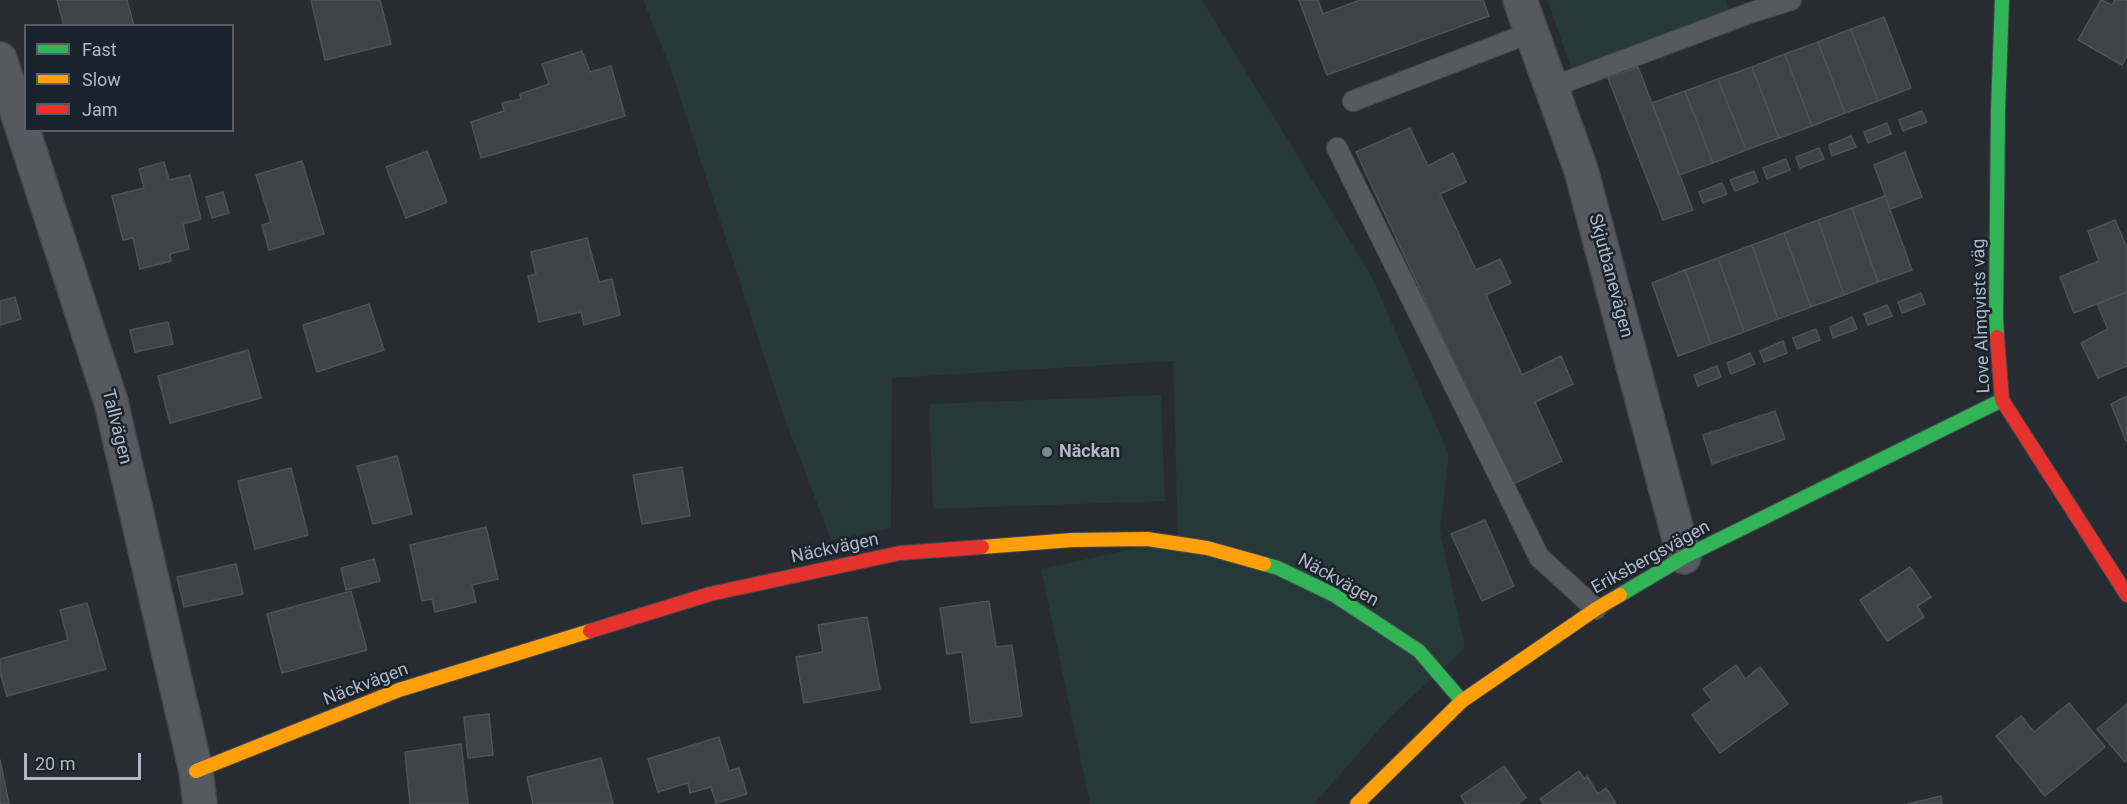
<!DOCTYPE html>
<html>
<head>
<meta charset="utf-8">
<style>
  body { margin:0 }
  #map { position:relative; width:2127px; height:804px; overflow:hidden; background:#262c31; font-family:Roboto,sans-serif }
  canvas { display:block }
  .legend { position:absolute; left:24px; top:24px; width:210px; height:108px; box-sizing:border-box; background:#1a222b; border:2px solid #565e68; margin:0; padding:8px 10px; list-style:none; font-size:18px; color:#afb8c3 }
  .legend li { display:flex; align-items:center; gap:12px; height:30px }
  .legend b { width:30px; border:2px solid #565e68 }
  .scale { position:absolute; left:24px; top:753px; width:117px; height:27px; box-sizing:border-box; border:3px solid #afb8c3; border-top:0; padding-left:8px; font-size:18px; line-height:21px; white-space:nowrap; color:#afb8c3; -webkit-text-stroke:4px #1a222b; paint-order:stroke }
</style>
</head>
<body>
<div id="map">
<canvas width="2127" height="804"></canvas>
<ul class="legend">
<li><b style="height:8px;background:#30b455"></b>Fast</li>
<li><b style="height:8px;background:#ff9f0a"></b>Slow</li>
<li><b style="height:8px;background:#e5322d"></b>Jam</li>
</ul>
<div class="scale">20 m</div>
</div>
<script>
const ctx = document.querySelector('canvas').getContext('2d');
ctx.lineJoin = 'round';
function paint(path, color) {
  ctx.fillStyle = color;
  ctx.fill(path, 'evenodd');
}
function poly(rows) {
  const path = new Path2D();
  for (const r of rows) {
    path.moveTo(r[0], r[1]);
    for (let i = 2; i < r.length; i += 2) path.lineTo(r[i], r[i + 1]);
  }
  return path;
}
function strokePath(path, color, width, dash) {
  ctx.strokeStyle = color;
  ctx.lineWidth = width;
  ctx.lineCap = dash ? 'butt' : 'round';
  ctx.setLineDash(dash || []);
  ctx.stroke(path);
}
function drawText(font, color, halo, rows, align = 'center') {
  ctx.font = font + ' Roboto,sans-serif';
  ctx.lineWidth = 5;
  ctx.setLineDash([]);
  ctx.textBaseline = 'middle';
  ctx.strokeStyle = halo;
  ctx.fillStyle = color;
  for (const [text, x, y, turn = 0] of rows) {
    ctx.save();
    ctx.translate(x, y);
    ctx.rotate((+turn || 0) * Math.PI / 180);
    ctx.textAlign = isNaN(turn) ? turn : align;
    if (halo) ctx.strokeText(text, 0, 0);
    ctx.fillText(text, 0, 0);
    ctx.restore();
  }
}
paint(poly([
  [643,0,1202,0,1372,277,1449,455,1440,530,1465,648,1390,717,1314,804,1090,804,1041,569,1178,539,1173,361,892,378,891,528,831,540,783,414,670,67],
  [1547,0,1725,0,1729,12,1572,70],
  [1161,395,1165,501,933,509,929,404]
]), '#263838');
const building = poly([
  [57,0,127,0,134,26,64,26,57,0],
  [311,0,380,0,391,44,325,60,311,0],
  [1299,0,1318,0,1323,14,1360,0,1483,0,1489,16,1327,75,1299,0],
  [2101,0,2112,5,2115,0,2127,0,2127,56,2122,65,2078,40,2101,0],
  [1884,17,1911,88,1878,101,1851,29,1884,17],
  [1851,29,1878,101,1845,113,1818,42,1851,29],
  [1818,42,1845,113,1812,126,1785,54,1818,42],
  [582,51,590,72,611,66,625,116,481,158,471,122,504,111,502,103,521,99,520,94,549,84,542,64,582,51],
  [1785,54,1812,126,1779,138,1752,67,1785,54],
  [1638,67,1693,210,1663,220,1608,78,1638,67],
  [1752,67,1779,138,1746,150,1718,79,1752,67],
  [1718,79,1746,150,1713,163,1685,91,1718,79],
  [1685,91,1713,163,1679,175,1652,103,1685,91],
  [1922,111,1927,122,1903,131,1899,120,1922,111],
  [1887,123,1891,134,1868,143,1864,132,1887,123],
  [1410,128,1428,166,1453,153,1466,182,1440,194,1476,270,1500,259,1511,283,1486,295,1522,375,1561,356,1573,384,1535,402,1562,461,1511,485,1356,152,1410,128],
  [1851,136,1856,147,1832,156,1829,145,1851,136],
  [1819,148,1824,159,1800,168,1796,157,1819,148],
  [427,151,447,202,406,218,386,167,427,151],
  [1905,152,1922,197,1890,209,1874,165,1905,152],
  [1786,159,1790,170,1767,179,1763,168,1786,159],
  [302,161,324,234,269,250,262,225,271,222,256,175,302,161],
  [164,162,169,180,190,175,201,219,183,224,189,249,170,254,171,261,140,269,133,238,123,240,112,196,144,188,139,169,164,162],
  [1754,171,1758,182,1735,191,1730,180,1754,171],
  [1722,183,1727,194,1703,203,1699,192,1722,183],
  [223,192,229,213,212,218,206,197,223,192],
  [1885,196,1912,270,1878,282,1852,208,1885,196],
  [1852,208,1878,282,1844,295,1818,220,1852,208],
  [1818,220,1844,295,1811,307,1784,233,1818,220],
  [2115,220,2127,248,2127,292,2074,313,2060,277,2099,261,2088,231,2115,220],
  [1784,233,1811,307,1778,319,1752,245,1784,233],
  [587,238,599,282,612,279,620,315,584,325,581,312,539,322,528,276,536,274,531,252,587,238],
  [1752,245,1778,319,1744,332,1718,258,1752,245],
  [1718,258,1744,332,1711,344,1685,270,1718,258],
  [1685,270,1711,344,1678,356,1652,283,1685,270],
  [2127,292,2127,366,2098,378,2081,343,2108,329,2097,304,2127,292],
  [1921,293,1925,304,1902,313,1898,302,1921,293],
  [15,297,21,319,0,325,0,301,15,297],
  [369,304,384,350,317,372,303,325,369,304],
  [1887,305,1892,316,1868,325,1864,314,1887,305],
  [1852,317,1857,329,1833,338,1830,327,1852,317],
  [168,322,173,344,135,352,130,330,168,322],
  [1816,329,1820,340,1797,349,1793,338,1816,329],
  [1783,341,1787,353,1764,362,1760,351,1783,341],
  [248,350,261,398,170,423,158,376,248,350],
  [1750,353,1755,364,1731,374,1727,363,1750,353],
  [1717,366,1721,377,1698,386,1694,375,1717,366],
  [2127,396,2127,441,2126,441,2111,404,2127,396],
  [1775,411,1785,439,1712,464,1703,435,1775,411],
  [397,456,412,514,373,524,357,466,397,456],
  [682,467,690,516,642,524,633,475,682,467],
  [291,468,308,535,255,549,238,481,291,468],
  [1485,520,1514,586,1482,601,1451,534,1485,520],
  [486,527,498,579,472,585,476,602,435,612,432,599,422,601,410,545,486,527],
  [374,559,380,581,346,590,341,568,374,559],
  [236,564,243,594,184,607,177,577,236,564],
  [1910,567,1931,597,1917,606,1924,617,1887,641,1860,600,1910,567],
  [351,591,367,650,282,673,267,614,351,591],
  [989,601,996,647,1012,645,1022,716,971,723,962,652,947,654,940,608,989,601],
  [87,603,106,669,7,696,0,672,0,659,68,640,60,610,87,603],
  [867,617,880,689,804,703,796,657,823,652,818,625,867,617],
  [1736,665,1745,679,1760,667,1788,704,1720,753,1692,715,1712,700,1703,689,1736,665],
  [2069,703,2105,747,2045,796,1996,736,2021,716,2034,732,2069,703],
  [2127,704,2127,760,2125,762,2097,729,2127,704],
  [489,714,493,755,468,758,464,717,489,714],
  [719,737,729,771,739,768,747,794,716,803,711,787,690,793,688,783,658,792,648,759,719,737],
  [461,744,468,804,410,804,405,752,461,744],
  [601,758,613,804,533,804,527,777,601,758],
  [0,760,9,804,0,804,0,760],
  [1504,766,1526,798,1517,804,1466,804,1461,796,1504,766],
  [1579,771,1584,779,1587,776,1598,794,1606,788,1616,804,1544,804,1540,799,1579,771],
  [1941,796,1942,804,1908,804,1941,796]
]);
paint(building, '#3e4348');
strokePath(building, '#4e5359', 1.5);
const lane = poly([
  [1552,87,1750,13,1791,0],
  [1353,101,1532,32],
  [1337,148,1539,557,1596,609]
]);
const street = poly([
  [1520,0,1581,170,1684,557],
  [0,59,111,402,196,771,200,804]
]);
const fast = poly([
  [1997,337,1996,317,1998,111,2002,0],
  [1264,564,1278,568,1334,595,1419,651,1462,701],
  [1620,595,1684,557,2002,400]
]);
const slow = poly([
  [982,547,1072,540,1147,539,1207,548,1264,564],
  [196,771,399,690,590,631],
  [1357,804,1462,701,1596,609,1620,595]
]);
const jam = poly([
  [1997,337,2002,400,2127,595],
  [590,631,710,594,900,553,982,547]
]);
strokePath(lane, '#44484c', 22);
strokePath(street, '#44484c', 36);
strokePath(fast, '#44484c', 16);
strokePath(slow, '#44484c', 16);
strokePath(jam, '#44484c', 16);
strokePath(lane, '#565a60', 20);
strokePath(street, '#565a60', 33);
strokePath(fast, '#30b455', 14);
strokePath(slow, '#ff9f0a', 14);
strokePath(jam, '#e5322d', 14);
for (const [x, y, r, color] of [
  [1047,452,6,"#7f8790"]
]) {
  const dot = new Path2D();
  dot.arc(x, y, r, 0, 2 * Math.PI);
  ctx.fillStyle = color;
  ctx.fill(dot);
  strokePath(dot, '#1a222b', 2);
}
drawText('18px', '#afb8c3', '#1a222b', [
  ["Skjutbanevägen",1610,276,75],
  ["Love Almqvists väg",1982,316,-92],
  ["Tallvägen",116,427,76],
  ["Näckvägen",835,549,-12],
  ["Eriksbergsvägen",1651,558,-29],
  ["Näckvägen",1338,581,29],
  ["Näckvägen",366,685,-21]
]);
drawText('bold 18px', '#afb8c3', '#1a222b', [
  ["Näckan",1059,452]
], 'left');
</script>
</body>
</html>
